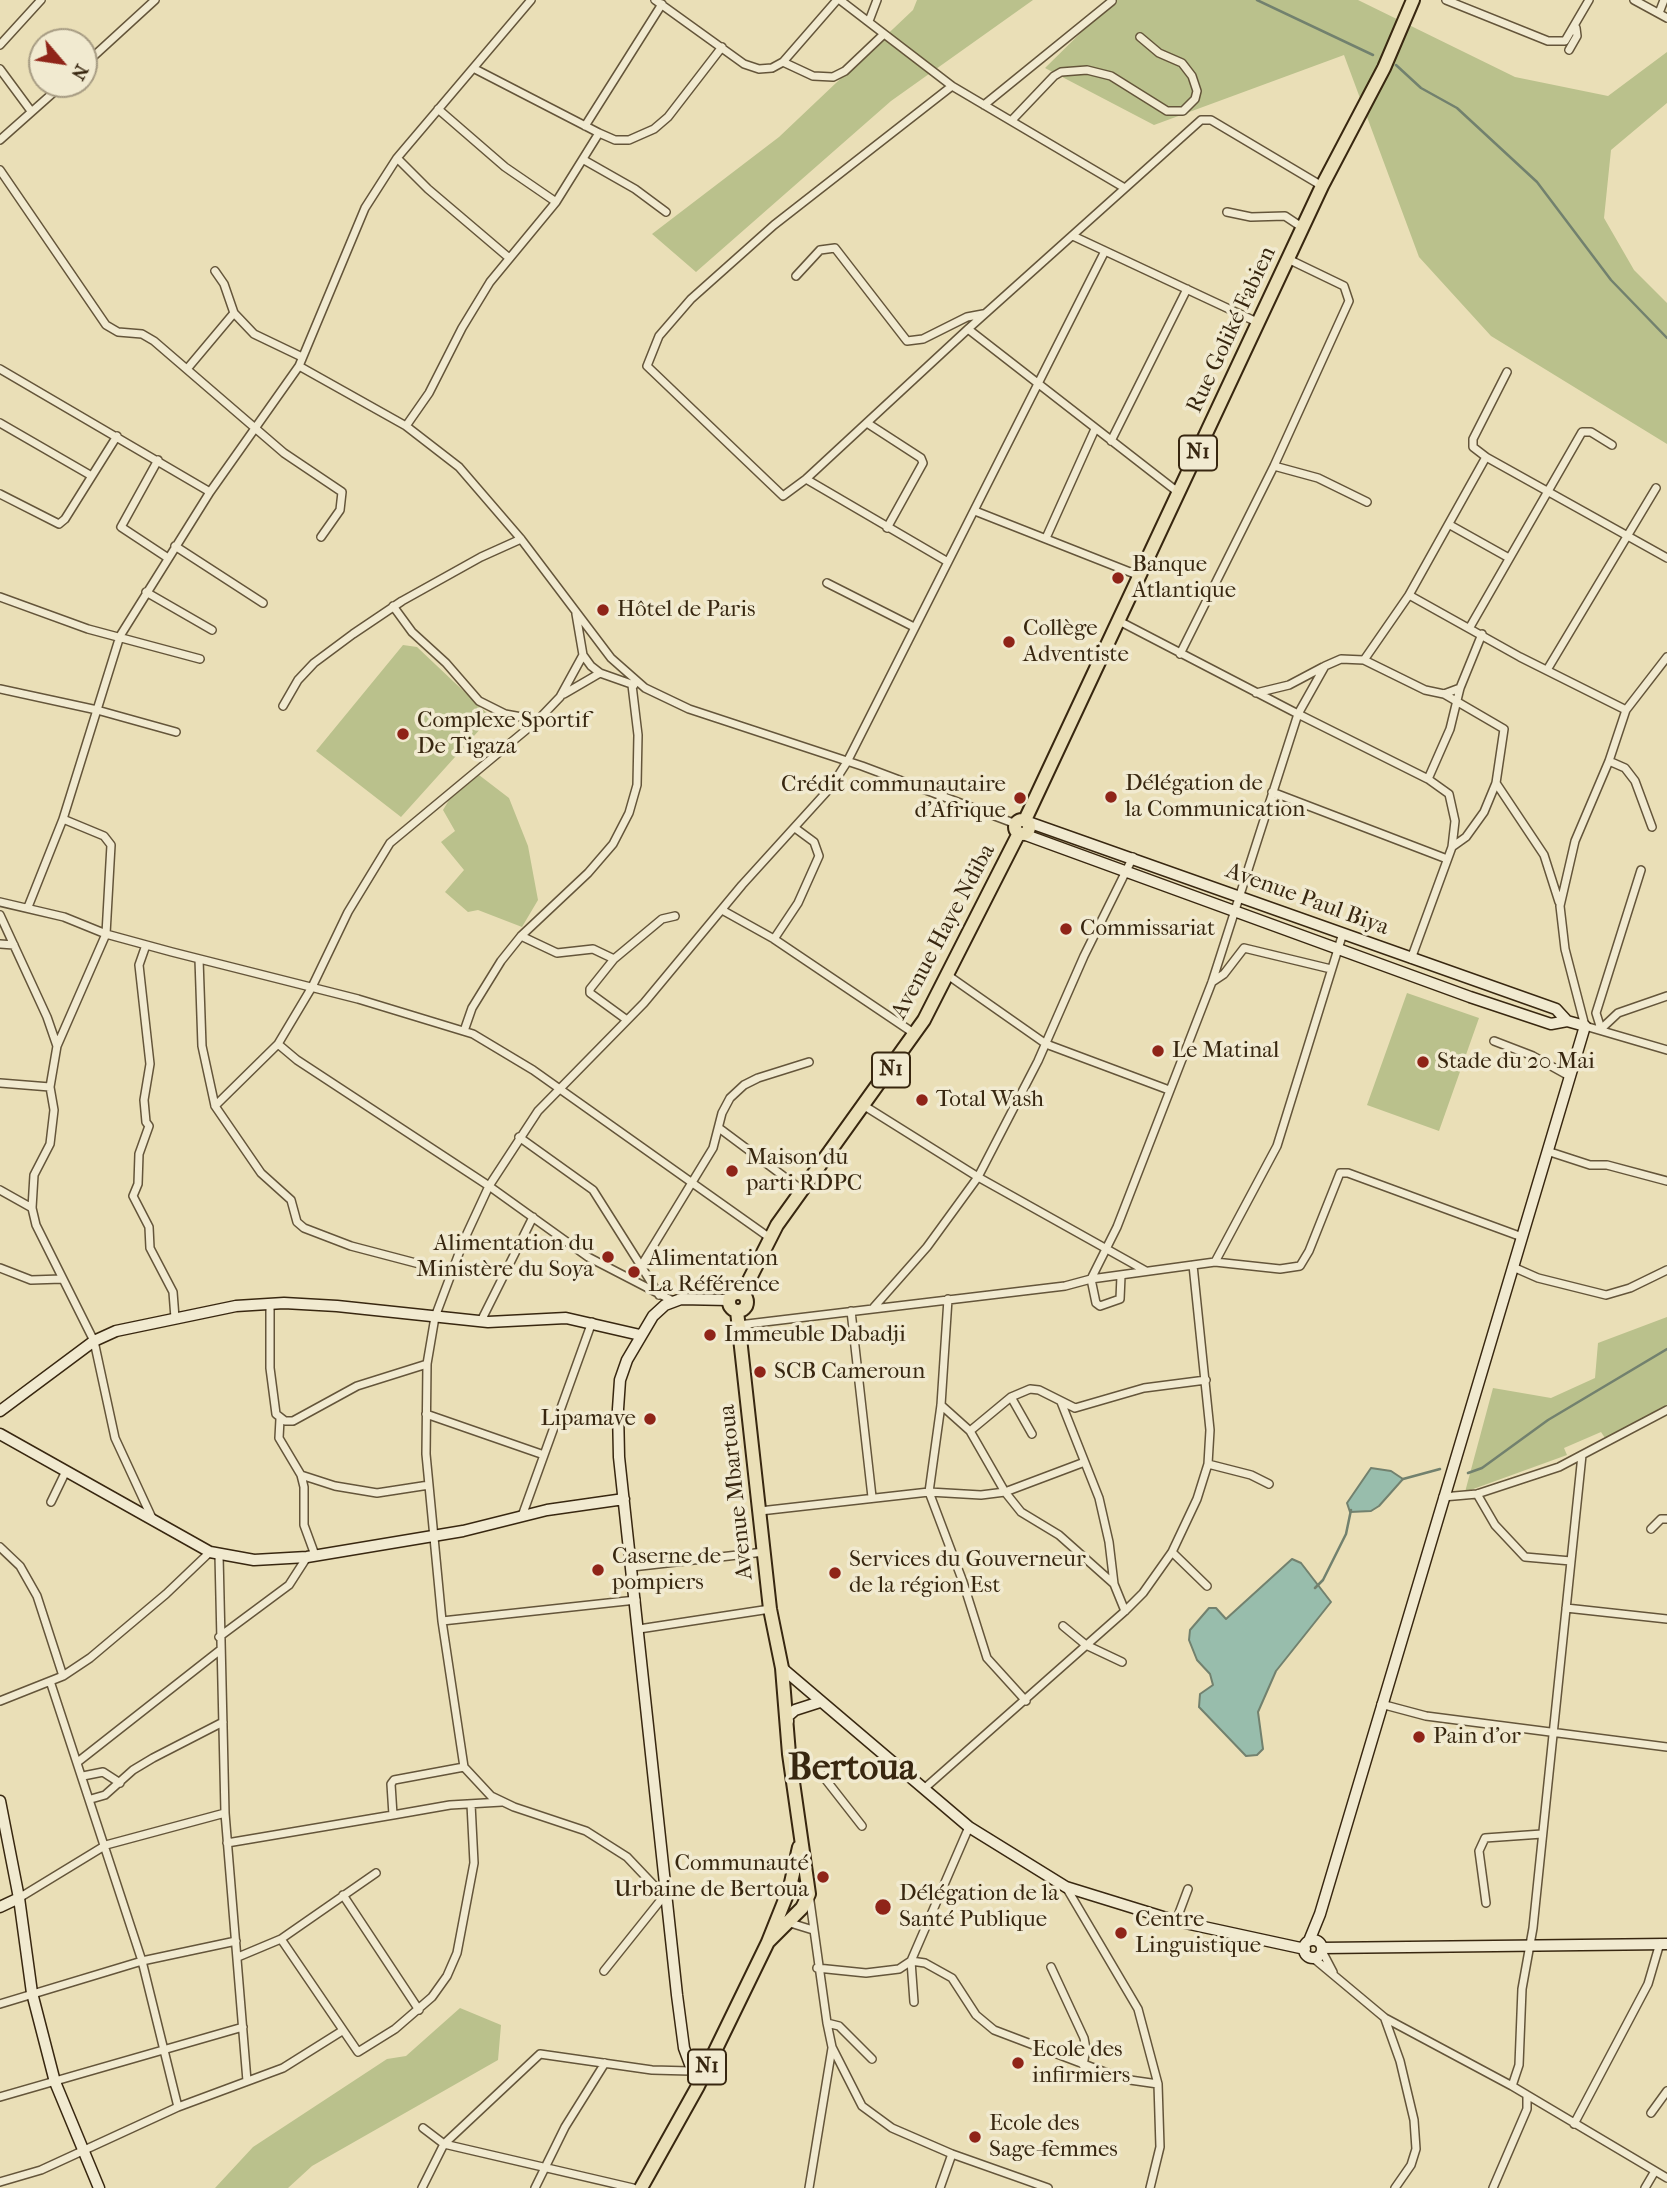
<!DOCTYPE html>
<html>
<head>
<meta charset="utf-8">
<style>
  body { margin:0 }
  #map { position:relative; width:1667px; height:2188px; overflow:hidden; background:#eadfb7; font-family:"IM FELL French Canon",serif }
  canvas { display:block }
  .north { position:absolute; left:28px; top:28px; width:70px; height:70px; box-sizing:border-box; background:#f1ead0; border:2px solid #a79c83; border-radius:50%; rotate:119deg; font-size:19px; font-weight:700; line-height:28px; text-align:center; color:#382710 }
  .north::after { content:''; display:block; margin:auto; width:24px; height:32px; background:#8f2418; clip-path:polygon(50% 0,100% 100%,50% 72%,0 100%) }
</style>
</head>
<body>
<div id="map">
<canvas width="1667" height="2188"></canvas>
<div class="north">N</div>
</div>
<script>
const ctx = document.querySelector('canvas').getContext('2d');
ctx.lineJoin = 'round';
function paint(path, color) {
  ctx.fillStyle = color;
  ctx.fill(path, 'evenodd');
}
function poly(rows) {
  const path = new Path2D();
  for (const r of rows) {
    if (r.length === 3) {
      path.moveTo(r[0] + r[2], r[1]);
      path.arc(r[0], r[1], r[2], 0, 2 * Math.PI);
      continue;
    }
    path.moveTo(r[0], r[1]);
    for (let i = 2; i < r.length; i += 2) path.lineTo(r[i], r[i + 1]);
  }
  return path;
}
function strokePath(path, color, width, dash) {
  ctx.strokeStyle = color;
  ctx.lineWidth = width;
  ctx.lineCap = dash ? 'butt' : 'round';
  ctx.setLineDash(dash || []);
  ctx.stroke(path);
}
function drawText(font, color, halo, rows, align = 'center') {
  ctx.font = font + ' "IM FELL French Canon",serif';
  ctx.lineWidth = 7;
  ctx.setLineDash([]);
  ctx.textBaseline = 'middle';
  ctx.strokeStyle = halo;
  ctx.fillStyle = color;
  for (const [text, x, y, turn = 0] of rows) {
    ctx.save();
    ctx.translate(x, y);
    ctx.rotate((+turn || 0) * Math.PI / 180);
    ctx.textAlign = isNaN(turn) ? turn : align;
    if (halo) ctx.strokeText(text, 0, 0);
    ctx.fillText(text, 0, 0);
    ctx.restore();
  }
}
paint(poly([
  [917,0,1033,0,891,101,696,272,652,234,779,137,913,10],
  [1114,0,1358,0,1515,77,1608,96,1667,52,1667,103,1611,150,1604,218,1634,270,1667,303,1667,444,1491,336,1419,257,1344,55,1154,125,1045,68],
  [403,645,417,647,491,717,401,817,316,751],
  [479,775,509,798,528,846,538,900,522,927,478,910,468,912,445,892,464,870,441,842,455,831,443,810,449,800],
  [1407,993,1479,1018,1439,1131,1367,1105],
  [1667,1317,1667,1405,1605,1438,1601,1432,1564,1448,1567,1455,1465,1492,1493,1388,1551,1398,1595,1378,1598,1343],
  [460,2008,501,2025,498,2060,312,2166,288,2188,215,2188,253,2147,387,2059,406,2056]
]), '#bac18c');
const water = poly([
  [1371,1468,1391,1471,1403,1479,1379,1506,1371,1511,1350,1512,1347,1503,1371,1468],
  [1292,1559,1301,1563,1331,1602,1276,1671,1258,1712,1263,1749,1257,1755,1246,1756,1199,1707,1200,1694,1213,1685,1210,1674,1197,1660,1189,1640,1190,1630,1209,1608,1216,1608,1226,1619,1292,1559]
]);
paint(water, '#98bdac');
strokePath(water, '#72816e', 2);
strokePath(poly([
  [1257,0,1373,55],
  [1396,65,1421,88,1457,108,1537,182,1611,280,1667,338],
  [1468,1473,1482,1468,1548,1420,1667,1349],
  [1403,1479,1440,1469],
  [1315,1588,1323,1580,1346,1534,1351,1510]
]), '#72816e', 2.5);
const street = poly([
  [655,0,744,64,759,69,772,68,783,62,837,0],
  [840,0,952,86,1123,187],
  [1446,0,1548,41,1565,41,1589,0],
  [1634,0,1667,18],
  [1659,13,1664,0],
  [869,21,877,0],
  [0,45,41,0],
  [1569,50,1577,36,1576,28],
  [783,62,813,76,833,77,845,71,884,34],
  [84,65,155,0],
  [0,69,31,111],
  [475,69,599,133,615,140,629,140,654,129,668,117,722,47],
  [952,86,774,225,691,299,659,336,647,366,783,496,806,479,968,329],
  [984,105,1112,1],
  [438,109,505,167,556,202],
  [1013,119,1054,76,1061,72,1087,70,1111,76,1167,111,1183,111,1195,99,1197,91,1192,76,1182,63,1159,53,1140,37],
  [585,126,662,4],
  [0,140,63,84],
  [397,158,428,189,508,257],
  [584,160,635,189,666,212],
  [0,170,106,325,118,332,142,334,154,341,284,453,342,492,340,510,321,537],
  [1227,212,1251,217,1285,216,1303,228],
  [1073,236,1259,323],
  [796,276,820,250,835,248,907,341,923,339,967,317,983,314],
  [234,313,254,334,302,357],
  [299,366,406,426,459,467,521,539,611,658,645,688,689,709,862,766,1016,824],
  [0,369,210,492],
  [187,369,234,313,224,284,215,271],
  [0,423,90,475],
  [867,423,921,458,923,463,887,528],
  [406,426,429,393,462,328,490,282,556,202,599,133],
  [1111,441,1187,289],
  [1486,457,1473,447,1473,439,1507,372],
  [158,460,121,527,168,558],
  [1274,466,1318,478,1367,502],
  [806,479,948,562],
  [1179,493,968,329,1201,120,1211,120,1322,186],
  [0,494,59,524,65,519,117,436],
  [975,511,1140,576],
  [1450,525,1509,558],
  [1046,538,1095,429],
  [175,546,263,603],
  [827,583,914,627],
  [146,592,212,630],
  [1409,595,1520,657,1626,710],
  [0,597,88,629,200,659],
  [393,606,412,632,446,663,479,701,505,714,538,720],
  [576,614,583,655,591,666,600,673,634,685],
  [1119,621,1298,714,1325,666,1341,659,1364,660,1409,595,1486,457,1667,558],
  [1470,627,1582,432,1591,432,1612,445],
  [1180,654,1274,466,1349,301,1344,286,1288,259],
  [1667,657,1626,710,1609,761,1575,841,1560,906,1565,949,1585,1026,1667,1050],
  [1364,660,1425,690,1444,694,1460,688],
  [1547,670,1656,488],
  [0,689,97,710,176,732],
  [1256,693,1289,685,1323,667],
  [564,694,600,673],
  [1444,694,1504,729,1496,783,1484,812,1466,837,1452,847],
  [283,706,298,680,314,663,353,634,402,601,481,557,521,539],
  [1609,761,1625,768,1635,781,1652,827],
  [1428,779,1450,729,1460,688,1482,634],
  [1496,783,1544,855,1559,902],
  [1272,792,1447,859],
  [63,819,104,836,111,845,106,934,57,1046,50,1087,54,1110,50,1144,34,1175,32,1208,36,1225,94,1341,115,1438,152,1518],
  [0,902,64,917,106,934,172,952,358,999,473,1034,533,1070,770,1238],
  [28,907,63,819,120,636,210,492,299,366,365,208,397,158,531,0],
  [722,910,774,939,915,1034],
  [0,915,47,1017,57,1046],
  [521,936,557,953,593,949,614,959],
  [774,939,798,903,819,856,814,842,795,828],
  [0,944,14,945],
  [146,945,139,965,150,1064,144,1100,146,1122,149,1126,139,1154,138,1184,133,1196,149,1227,150,1248,173,1292,175,1318],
  [199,959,202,1046,215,1106,261,1173,291,1200,297,1222,304,1228,351,1246,450,1272],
  [949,976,1046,1044,1169,1090],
  [1212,982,1224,974,1244,948,1331,969],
  [627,1020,590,993,590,989,614,959,662,919,675,916],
  [1601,1029,1596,1013,1641,870],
  [1601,1029,1618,1013,1667,996],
  [464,1031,472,1008,501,961,521,936,588,873,613,844,629,813,637,785,638,735,632,685],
  [1494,1041,1533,1056,1569,1076],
  [278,1044,297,1060,489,1186,588,1257,673,1301],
  [0,1083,50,1087],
  [863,1105,978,1177,1146,1271],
  [215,1106,278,1044,312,987,348,912,390,843,538,720,560,697,583,655],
  [719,1128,802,1190],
  [519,1137,593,1190,641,1266],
  [1547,1151,1590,1165,1607,1165,1667,1181],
  [0,1190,32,1208],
  [1215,1262,1280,1269,1300,1266,1309,1251,1340,1173,1348,1173,1522,1237],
  [1513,1267,1538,1278,1606,1295,1630,1288,1667,1270],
  [0,1268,31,1280,62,1279],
  [1121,1276,1120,1299,1100,1306,1096,1303,1091,1279,1117,1227,1212,982,1298,714,1428,779,1449,794,1455,821,1452,847,1411,959],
  [659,1295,641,1266,713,1148,722,1113,730,1098,744,1085,758,1078,809,1062],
  [948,1299,941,1405,929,1492,963,1582,987,1658,1026,1701],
  [270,1304,270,1368,276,1414,285,1421,293,1421,357,1386,427,1364],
  [874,1307,927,1247,978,1177,1038,1061,1084,956,1133,857],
  [851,1311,872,1497],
  [481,1321,533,1217],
  [739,1325,1065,1286,1091,1279,1215,1262,1277,1146,1343,933],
  [1011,1397,1032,1434],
  [1061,1402,1099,1498,1109,1542,1114,1584,1125,1611],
  [941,1405,970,1431,1005,1492,1021,1512,1059,1535,1114,1584],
  [426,1414,544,1455],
  [280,1419,279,1438,301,1475,304,1487,304,1525,315,1555],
  [970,1431,1011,1397,1030,1389,1039,1390,1075,1408,1144,1388,1206,1380],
  [1208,1464,1251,1475,1269,1484],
  [301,1475,335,1486,377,1493,429,1485],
  [1477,1494,1495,1525,1525,1557,1571,1561],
  [1443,1497,1477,1494,1559,1467,1667,1410],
  [51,1502,66,1471],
  [760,1511,929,1492,981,1495,1005,1492,1082,1463],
  [522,1516,592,1322],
  [1651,1529,1661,1519,1667,1519],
  [0,1547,20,1566,37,1596,63,1676],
  [1172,1552,1207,1586],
  [219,1555,225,1813,247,2081],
  [632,1567,764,1552],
  [1566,1608,1667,1619],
  [442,1621,636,1600],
  [1063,1626,1086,1645,1122,1662],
  [639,1629,770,1609],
  [219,1637,289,1585,307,1557],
  [50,1681,142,1961,178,2107],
  [0,1701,63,1676,90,1658,166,1594,210,1552],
  [1381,1704,1426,1716,1667,1747],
  [789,1754,819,1771,862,1826],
  [79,1761,219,1651],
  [83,1776,103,1772,120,1783],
  [926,1787,1125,1611,1143,1593,1172,1552,1197,1499,1208,1464,1210,1430,1193,1265],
  [91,1799,105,1795,133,1770,153,1758,223,1722],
  [393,1815,450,1805,502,1802],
  [227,1843,393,1815,391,1784,394,1780,464,1767],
  [790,1887,809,1894,827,2023,832,2047,862,2106,892,2128,952,2154,1048,2188],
  [1066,1887,1138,2009,1158,2084,1160,2147,1150,2188],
  [666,1894,664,1896,627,1857,586,1831,514,1807,491,1796,464,1767,442,1621,426,1454,427,1364,435,1317,464,1240,489,1186,538,1111,644,1003,742,885,831,787,847,762,1105,251],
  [343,1895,419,2010],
  [19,1898,106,1845,225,1813],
  [1486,1903,1479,1851,1485,1838,1542,1834],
  [1176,1921,1188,1889],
  [787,1922,813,1930],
  [281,1939,376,1873],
  [1322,1951,1333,1972],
  [238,1957,281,1939,358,2052,395,2029,432,1997,447,1976,457,1953,474,1863,471,1804],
  [1312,1957,1385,2018,1512,2086,1667,2178],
  [1051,1967,1084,2038,1086,2049,1083,2065],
  [817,1968,866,1973,899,1969,911,1961,969,1827],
  [604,1971,664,1896],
  [914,2002,911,1961,925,1963,952,1978,976,2015,994,2030,1123,2079,1158,2084],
  [0,2004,142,1961,236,1941],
  [1385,2019,1400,2061,1414,2120,1416,2149,1411,2165,1395,2188],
  [827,2023,839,2026,872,2059],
  [1512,2086,1519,2065,1522,1989,1533,1928,1582,1455],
  [0,2097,243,2027],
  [1651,2113,1667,2091],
  [1574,2124,1648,1984,1660,1943],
  [423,2128,444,2144,633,2188],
  [0,2182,41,2170,178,2107,283,2068,342,2031],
  [422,2188,444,2144,540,2054,652,2070,690,2071],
  [535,2188,565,2127,605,2063],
  [809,2188,832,2048],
  [940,2188,952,2154],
  [1493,2188,1527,2109,1527,2095],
  [1645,2188,1655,2171]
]);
const secondary = poly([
  [1028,822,1556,1009,1567,1021],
  [1023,834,1470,997,1551,1024,1567,1021,1585,1026,1320,1914,1309,1941],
  [0,1411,94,1341,116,1331,236,1306,284,1303,337,1306,488,1322,566,1318,640,1335],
  [0,1434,210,1552,254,1560,307,1557,463,1531,547,1510,624,1499],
  [782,1668,969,1827,1066,1887,1176,1921,1305,1949],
  [788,1721,787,1717,795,1710,820,1702],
  [0,1801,19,1898,32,1993,55,2082,99,2188],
  [0,1907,19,1898],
  [1313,1949,9],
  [1322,1948,1667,1944],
  [698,2086,684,2048,677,1995,619,1457,618,1409,620,1380,627,1360,653,1316,665,1305,681,1299,729,1300]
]);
const highway = poly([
  [1025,820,1322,186,1384,68,1413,0],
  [1022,827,7],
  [738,1302,9],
  [742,1294,777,1225,924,1020,1019,833],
  [737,1311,770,1609,782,1668,789,1754,809,1894,802,1908,768,1942],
  [641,2188,698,2086,768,1942,790,1887,799,1847]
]);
strokePath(street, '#64553a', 10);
strokePath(secondary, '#382710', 13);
strokePath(highway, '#382710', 16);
strokePath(street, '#f1ead0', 7);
strokePath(secondary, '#f1ead0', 10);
strokePath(highway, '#eadfb7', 12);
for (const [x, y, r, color] of [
  [1118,578,7,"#8f2418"],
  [603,610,7,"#8f2418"],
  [1009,642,7,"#8f2418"],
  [403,734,7,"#8f2418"],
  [1111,797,7,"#8f2418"],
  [1020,798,7,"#8f2418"],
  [1066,929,7,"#8f2418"],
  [1158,1051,7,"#8f2418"],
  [1423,1062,7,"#8f2418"],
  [922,1100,7,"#8f2418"],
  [732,1171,7,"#8f2418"],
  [608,1257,7,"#8f2418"],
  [634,1272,7,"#8f2418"],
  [710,1335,7,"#8f2418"],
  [760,1372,7,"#8f2418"],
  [650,1419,7,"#8f2418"],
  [598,1570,7,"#8f2418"],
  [835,1573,7,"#8f2418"],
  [1419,1737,7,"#8f2418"],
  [823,1877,7,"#8f2418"],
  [883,1907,9,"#8f2418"],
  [1121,1933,7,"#8f2418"],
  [1018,2063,7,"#8f2418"],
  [975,2137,7,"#8f2418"]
]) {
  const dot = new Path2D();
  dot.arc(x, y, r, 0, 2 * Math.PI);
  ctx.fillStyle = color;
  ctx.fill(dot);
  strokePath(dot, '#f1ead0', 2.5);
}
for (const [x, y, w] of [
  [1198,453,38],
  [891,1070,38],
  [707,2067,38]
]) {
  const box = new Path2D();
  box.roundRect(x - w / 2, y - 17.5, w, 35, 5);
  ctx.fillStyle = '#f1ead0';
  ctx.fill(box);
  strokePath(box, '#382710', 2);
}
drawText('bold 21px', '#382710', null, [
  ["N1",1198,453],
  ["N1",891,1070],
  ["N1",707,2067]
]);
drawText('23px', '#382710', '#f1ead0', [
  ["Rue Goliké Fabien",1232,330,-65],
  ["Avenue Paul Biya",1307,900,20],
  ["Avenue Haye Ndiba",944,932,-62],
  ["Avenue Mbartoua",737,1492,-96]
]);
drawText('23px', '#382710', '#f1ead0', [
  ["Banque",1132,565],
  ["Atlantique",1132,591],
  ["Hôtel de Paris",617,610],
  ["Collège",1023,629],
  ["Adventiste",1023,655],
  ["Complexe Sportif",417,721],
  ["De Tigaza",417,747],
  ["Délégation de",1125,784],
  ["la Communication",1125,810],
  ["Crédit communautaire",1006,785,"right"],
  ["d'Afrique",1006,811,"right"],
  ["Commissariat",1080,929],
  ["Le Matinal",1172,1051],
  ["Stade du 20 Mai",1437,1062],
  ["Total Wash",936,1100],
  ["Maison du",746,1158],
  ["parti RDPC",746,1184],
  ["Alimentation du",594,1244,"right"],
  ["Ministère du Soya",594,1270,"right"],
  ["Alimentation",648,1259],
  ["La Référence",648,1285],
  ["Immeuble Dabadji",724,1335],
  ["SCB Cameroun",774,1372],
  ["Lipamave",636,1419,"right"],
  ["Caserne de",612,1557],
  ["pompiers",612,1583],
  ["Services du Gouverneur",849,1560],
  ["de la région Est",849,1586],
  ["Pain d'or",1433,1737],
  ["Communauté",809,1864,"right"],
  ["Urbaine de Bertoua",809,1890,"right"],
  ["Délégation de la",899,1894],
  ["Santé Publique",899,1920],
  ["Centre",1135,1920],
  ["Linguistique",1135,1946],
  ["Ecole des",1032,2050],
  ["infirmiers",1032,2076],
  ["Ecole des",989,2124],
  ["Sage-femmes",989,2150]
], 'left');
drawText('bold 37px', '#382710', '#f1ead0', [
  ["Bertoua",852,1770]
]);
</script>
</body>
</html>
